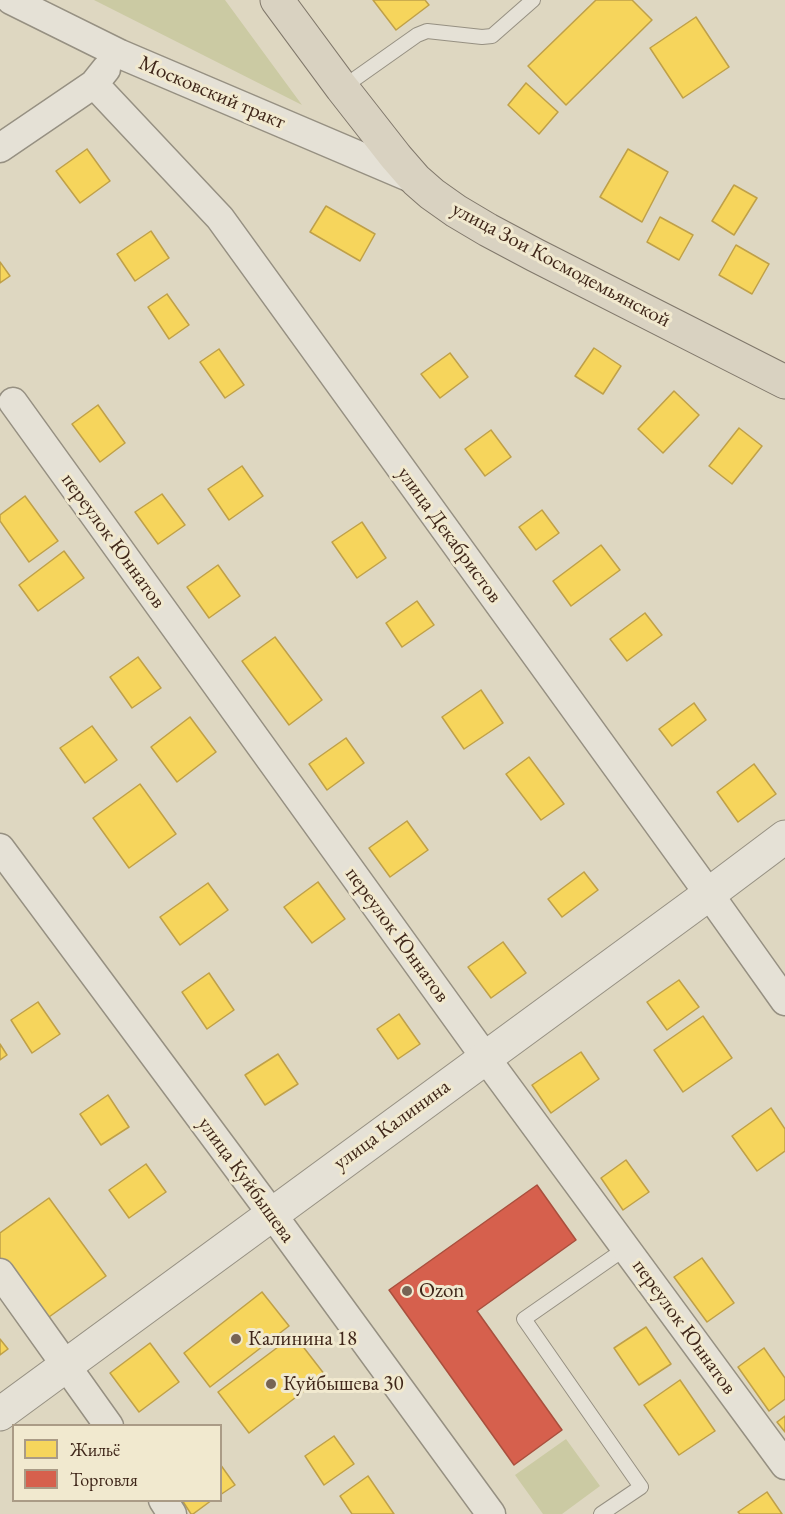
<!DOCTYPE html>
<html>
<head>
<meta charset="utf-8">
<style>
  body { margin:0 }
  #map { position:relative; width:785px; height:1514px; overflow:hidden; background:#ded7c1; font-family:"EB Garamond",serif }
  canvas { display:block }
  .legend { position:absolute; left:12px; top:1424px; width:210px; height:78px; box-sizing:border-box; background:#f1e9cf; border:2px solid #aa9b86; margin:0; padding:8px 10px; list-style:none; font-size:18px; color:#3f2619 }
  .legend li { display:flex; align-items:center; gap:12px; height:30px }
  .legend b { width:30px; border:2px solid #aa9b86 }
</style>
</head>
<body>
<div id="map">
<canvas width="785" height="1514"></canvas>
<ul class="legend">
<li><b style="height:16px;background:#f6d55c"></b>Жильё</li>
<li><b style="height:16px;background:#d6604d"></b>Торговля</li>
</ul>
</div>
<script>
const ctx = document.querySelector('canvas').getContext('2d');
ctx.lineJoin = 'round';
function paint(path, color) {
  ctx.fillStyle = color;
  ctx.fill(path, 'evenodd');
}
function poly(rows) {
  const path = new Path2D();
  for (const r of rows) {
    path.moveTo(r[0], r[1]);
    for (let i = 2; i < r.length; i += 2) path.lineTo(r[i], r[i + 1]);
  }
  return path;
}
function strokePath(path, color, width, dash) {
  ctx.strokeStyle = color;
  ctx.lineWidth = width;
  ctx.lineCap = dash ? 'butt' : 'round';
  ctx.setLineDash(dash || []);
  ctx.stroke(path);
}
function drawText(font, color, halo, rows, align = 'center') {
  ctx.font = font + ' "EB Garamond",serif';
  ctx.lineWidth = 6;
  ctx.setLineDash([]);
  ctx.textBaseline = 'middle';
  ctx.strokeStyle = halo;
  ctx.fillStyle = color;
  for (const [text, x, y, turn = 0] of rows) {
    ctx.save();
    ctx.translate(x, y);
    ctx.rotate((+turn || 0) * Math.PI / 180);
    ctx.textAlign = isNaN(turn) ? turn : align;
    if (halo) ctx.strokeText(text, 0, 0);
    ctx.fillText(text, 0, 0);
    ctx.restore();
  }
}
paint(poly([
  [94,0,225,0,302,105],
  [566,1439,600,1486,562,1514,543,1514,515,1475]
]), '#cbcaa3');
const homes = poly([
  [373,0,425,0,429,5,396,30,373,0],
  [596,0,632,0,652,20,566,105,528,66,596,0],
  [696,17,729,67,683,98,650,48,696,17],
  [526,83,558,112,539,134,508,105,526,83],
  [87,149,110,181,80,203,56,171,87,149],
  [628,149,668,172,642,222,600,197,628,149],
  [734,185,757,198,734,235,712,221,734,185],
  [326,206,375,234,360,261,310,232,326,206],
  [660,217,693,235,679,260,647,242,660,217],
  [151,231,169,258,135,281,117,254,151,231],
  [736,245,769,264,752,294,719,275,736,245],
  [0,262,10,276,0,283,0,262],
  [167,294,189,325,169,339,148,307,167,294],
  [594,348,621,366,603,394,575,376,594,348],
  [219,349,244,385,225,398,200,362,219,349],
  [450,353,468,377,440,398,421,374,450,353],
  [674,391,699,415,663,453,638,429,674,391],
  [98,405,125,443,100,462,72,424,98,405],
  [739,428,762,446,732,484,709,466,739,428],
  [491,430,511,457,485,476,465,449,491,430],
  [242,466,263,496,229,520,208,489,242,466],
  [162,494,185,525,158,544,135,512,162,494],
  [25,496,58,541,29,562,0,521,0,515,25,496],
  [542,510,559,533,536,550,519,527,542,510],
  [362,522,386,558,357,578,332,542,362,522],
  [601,545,620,570,571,606,553,581,601,545],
  [64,551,84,578,38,611,19,585,64,551],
  [218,565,240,596,209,618,187,587,218,565],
  [417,601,434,625,402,647,386,623,417,601],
  [645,613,662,635,627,661,610,639,645,613],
  [275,637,322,700,289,725,242,661,275,637],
  [138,657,161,688,132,708,110,677,138,657],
  [481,690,503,723,464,749,442,717,481,690],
  [694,703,706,720,672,746,659,729,694,703],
  [190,717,216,752,177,782,151,747,190,717],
  [92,726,117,760,85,783,60,748,92,726],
  [346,738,364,763,327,790,309,764,346,738],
  [529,757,564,804,541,820,506,774,529,757],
  [754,764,776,794,738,822,717,792,754,764],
  [140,784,176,834,129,868,93,818,140,784],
  [407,821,428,850,390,877,369,848,407,821],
  [584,872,598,890,562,917,548,899,584,872],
  [318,882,345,919,312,943,284,907,318,882],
  [208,883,228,910,180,945,160,917,208,883],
  [503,942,526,973,491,998,468,967,503,942],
  [209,973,234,1010,207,1029,182,992,209,973],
  [679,980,699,1007,667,1030,647,1002,679,980],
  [38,1002,60,1034,32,1053,11,1020,38,1002],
  [399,1014,420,1044,398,1059,377,1029,399,1014],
  [703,1016,732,1058,683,1092,654,1050,703,1016],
  [0,1044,7,1055,0,1060,0,1044],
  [581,1052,599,1079,551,1113,532,1085,581,1052],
  [278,1054,298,1084,265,1105,245,1075,278,1054],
  [108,1095,129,1127,101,1145,80,1114,108,1095],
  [771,1108,785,1129,785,1151,757,1171,732,1136,771,1108],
  [626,1160,649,1192,623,1210,601,1178,626,1160],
  [146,1164,166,1192,129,1218,109,1190,146,1164],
  [49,1198,106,1276,42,1322,0,1265,0,1233,49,1198],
  [702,1258,734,1303,707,1322,674,1277,702,1258],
  [262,1292,289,1326,210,1387,184,1353,262,1292],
  [646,1327,671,1364,639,1385,614,1348,646,1327],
  [294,1335,325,1375,249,1433,218,1392,294,1335],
  [0,1339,8,1349,0,1355,0,1339],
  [150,1343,179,1382,139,1412,110,1373,150,1343],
  [764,1348,785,1378,785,1399,769,1411,738,1367,764,1348],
  [680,1380,715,1431,679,1455,644,1405,680,1380],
  [785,1416,785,1432,777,1422,785,1416],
  [334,1436,354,1464,324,1485,305,1456,334,1436],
  [220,1464,235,1485,220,1495,220,1464],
  [368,1476,394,1514,352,1514,340,1496,368,1476],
  [767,1492,782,1514,740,1514,738,1512,767,1492],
  [182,1500,212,1500,193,1514,191,1514,182,1500]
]);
paint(homes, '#f6d55c');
strokePath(homes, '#bfa048', 1.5);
const shops = poly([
  [537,1185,576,1240,477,1311,562,1430,514,1465,389,1290,537,1185]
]);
paint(shops, '#d6604d');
strokePath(shops, '#a94f3d', 1.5);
const service = poly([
  [342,88,417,35,427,31,482,37,492,36,533,0],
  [601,1514,641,1487,524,1319,626,1248]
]);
const minor = poly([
  [11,0,120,54,416,180],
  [94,84,220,218,709,894,785,1001],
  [0,148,94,84,106,69],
  [13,402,485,1057,785,1465],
  [0,848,272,1214,491,1514],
  [0,1273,109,1426],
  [163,1500,172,1514]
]);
const tertiary = poly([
  [0,1414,709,894,785,837]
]);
const primary = poly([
  [277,0,342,88,396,157,416,180,432,194,456,211,488,230,535,255,785,382]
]);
strokePath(service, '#969082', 16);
strokePath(minor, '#969082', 31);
strokePath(tertiary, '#969082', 35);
strokePath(primary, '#80786b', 35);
strokePath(service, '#e5e1d6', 14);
strokePath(minor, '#e5e1d6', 28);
strokePath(tertiary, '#e5e1d6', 33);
strokePath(primary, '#d9d2c1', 33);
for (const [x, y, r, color] of [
  [407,1291,6,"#776454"],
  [236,1339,6,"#776454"],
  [271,1384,6,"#776454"]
]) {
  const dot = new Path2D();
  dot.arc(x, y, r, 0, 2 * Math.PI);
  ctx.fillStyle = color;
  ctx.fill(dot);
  strokePath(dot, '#f1e9cf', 2);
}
drawText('21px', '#3f2619', '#f1e9cf', [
  ["Московский тракт",212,93,23],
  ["улица Зои Космодемьянской",561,265,28],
  ["улица Декабристов",449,535,54],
  ["переулок Юннатов",113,541,54],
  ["переулок Юннатов",397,935,54],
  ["улица Калинина",392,1125,-36],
  ["улица Куйбышева",246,1180,54],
  ["переулок Юннатов",684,1327,54]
]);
drawText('21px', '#3f2619', '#f1e9cf', [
  ["Ozon",419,1291],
  ["Калинина 18",248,1339],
  ["Куйбышева 30",283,1384]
], 'left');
</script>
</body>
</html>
